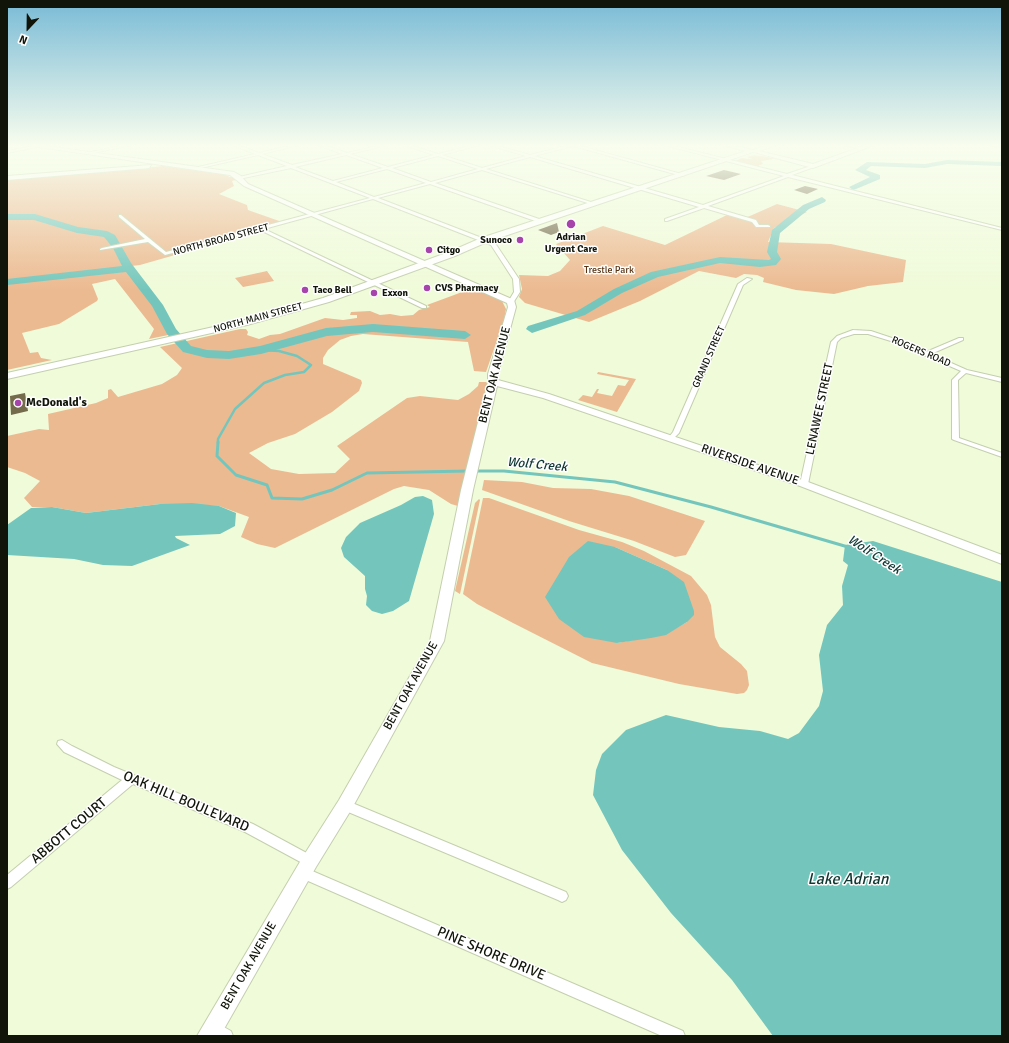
<!DOCTYPE html>
<html>
<head>
<meta charset="utf-8">
<style>
  body { margin:0 }
  #map { position:relative; width:1009px; height:1043px; overflow:hidden; background:#f0fbda; font-family:Signika,sans-serif }
  canvas { display:block }
  .frame { position:absolute; inset:0; border:8px solid #111509; pointer-events:none }
  .north { position:absolute; left:8px; top:8px; width:40px; height:40px; -webkit-text-stroke:3px #fff; paint-order:stroke; rotate:202deg; font-size:11px; font-weight:700; line-height:16px; text-align:center; color:#111509 }
  .north::after { content:''; display:block; margin:auto; width:14px; height:18px; background:#111509; clip-path:polygon(50% 0,100% 100%,50% 72%,0 100%) }
</style>
</head>
<body>
<div id="map">
<canvas width="1009" height="1043"></canvas>
<div class="frame"></div>
<div class="north">N</div>
</div>
<script>
const ctx = document.querySelector('canvas').getContext('2d');
ctx.lineJoin = 'round';
function paint(path, color) {
  ctx.fillStyle = color;
  ctx.fill(path, 'evenodd');
}
function poly(rows) {
  const path = new Path2D();
  for (const r of rows) {
    path.moveTo(r[0], r[1]);
    for (let i = 2; i < r.length; i += 2) path.lineTo(r[i], r[i + 1]);
  }
  return path;
}
function strokePath(path, color, width, dash) {
  ctx.strokeStyle = color;
  ctx.lineWidth = width;
  ctx.lineCap = dash ? 'butt' : 'round';
  ctx.setLineDash(dash || []);
  ctx.stroke(path);
}
function drawText(font, color, halo, rows, align = 'center') {
  ctx.font = font + ' Signika,sans-serif';
  ctx.lineWidth = 3;
  ctx.setLineDash([]);
  ctx.textBaseline = 'middle';
  ctx.strokeStyle = halo;
  ctx.fillStyle = color;
  for (const [text, x, y, turn = 0] of rows) {
    ctx.save();
    ctx.translate(x, y);
    ctx.rotate((+turn || 0) * Math.PI / 180);
    ctx.textAlign = isNaN(turn) ? turn : align;
    if (halo) ctx.strokeText(text, 0, 0);
    ctx.fillText(text, 0, 0);
    ctx.restore();
  }
}
paint(poly([
  [754,155,768,157,794,163,774,159,761,161,763,164,758,166,763,168,735,161,742,158,752,159,747,157],
  [164,166,221,173,230,177,235,176,236,180,232,181,234,186,219,194,247,205,248,210,282,222,172,252,175,255,140,265,7,280,7,180],
  [777,204,807,212,774,228,768,242,831,244,906,260,903,282,868,286,834,294,796,290,763,282,764,278,757,275,744,274,736,278,699,271,640,301,589,322,525,303,519,297,522,289,519,275,548,276,560,271,570,260,556,244,603,226,665,245,727,215,743,219],
  [130,268,157,305,173,334,149,339,154,329,115,279,92,284,98,299,97,301,59,324,22,333,30,353,38,352,41,358,52,360,7,370,7,282],
  [267,271,274,281,243,287,235,278],
  [473,288,502,301,506,309,504,320,486,372,474,371,468,342,363,334,351,336,340,340,328,350,323,358,323,364,361,380,362,383,359,391,332,412,295,434,268,443,249,453,271,469,299,474,335,473,350,459,337,446,407,398,420,396,458,400,469,394,478,386,479,382,486,382,488,384,458,506,451,504,429,490,404,486,394,489,275,548,257,544,241,537,249,517,219,506,160,504,86,513,52,507,32,507,24,498,40,481,25,473,7,467,7,436,39,429,49,430,48,414,96,403,108,398,108,390,111,389,118,397,162,384,177,375,182,368,160,347,240,329,246,329,248,332,247,335,259,339,270,335,280,334,325,318,343,320,357,318,357,315,350,315,351,312,370,311,380,315,390,314,401,316,413,315,419,310,430,307,427,305],
  [598,372,636,379,617,412,578,400,583,395,592,397,597,389,599,389,597,393,612,396,618,385,625,386,629,380,597,374],
  [484,480,522,482,553,488,591,489,629,496,705,521,686,555,675,557,634,541,569,521,482,490],
  [483,498,489,498,579,530,622,542,644,551,691,576,707,595,711,605,715,637,720,647,741,664,747,671,749,685,747,690,744,693,737,694,679,684,592,663,513,623,477,604,463,594],
  [615,547,667,570,687,622,666,634,617,643],
  [479,499,480,500,460,594,455,591,475,503]
]), '#ecba91');
paint(poly([
  [423,496,432,500,434,514,409,601,393,611,382,614,372,611,366,605,367,596,365,589,365,576,344,557,341,548,346,537,360,523,401,505,415,497],
  [192,503,219,506,236,513,235,526,220,534,175,536,176,538,190,545,132,566,103,565,74,559,7,555,7,525,31,508,52,507,86,513,160,504],
  [588,541,615,547,667,570,684,582,694,611,694,615,687,622,666,635,651,638,617,643,584,637,559,619,545,597,569,557],
  [873,541,1002,582,1002,1036,773,1036,732,980,671,913,622,850,593,795,596,770,602,754,626,730,666,715,719,727,760,731,788,739,799,733,819,706,823,691,819,655,827,625,843,605,842,586,848,565,843,561,845,545]
]), '#74c6bc');
strokePath(poly([
  [218,443,218,439,235,409,264,383,285,375,304,372,311,365,297,356,279,351,261,350]
]), '#74c6bc', 2.5);
strokePath(poly([
  [218,442,217,456,236,475,267,485,272,498,302,499,332,490,367,473,468,471],
  [474,471,504,471,615,482,711,507,848,547]
]), '#74c6bc', 3);
paint(poly([
  [947,160,1002,162,1002,166,947,164,925,168,871,166,866,170,880,175,880,179,856,189,853,190,849,187,870,177,855,170,867,162,925,164,947,160],
  [822,197,826,200,825,202,809,209,780,233,777,252,781,259,776,265,760,267,720,263,658,277,622,293,585,315,532,333,526,329,528,326,577,311,614,289,651,272,720,257,769,260,771,259,767,252,772,230,803,205,822,197],
  [7,214,35,214,78,227,107,231,115,235,131,263,163,305,176,329,191,346,207,350,229,351,260,346,326,328,373,324,465,331,471,335,465,339,373,332,327,336,261,354,229,359,207,358,183,352,167,334,152,306,126,272,7,285,7,279,122,266,113,248,104,237,77,233,34,220,7,220,7,214]
]), '#74c6bc');
paint(poly([
  [724,170,741,174,724,180,706,176],
  [805,186,818,189,807,194,794,190],
  [557,223,559,232,551,235,538,230],
  [25,393,28,411,11,415,10,396]
]), '#746a4c');
const street = poly([
  [45,144,52,144,7,153,7,151,45,144],
  [129,144,136,144,89,154,87,153,129,144],
  [231,144,236,144,259,153,297,144,303,144,262,154,292,165,342,154,316,144,321,144,347,153,386,144,392,144,350,154,388,167,434,155,401,144,406,144,438,154,478,144,484,144,442,155,482,168,526,156,485,144,491,144,530,155,569,145,568,144,578,144,577,145,685,175,682,176,573,146,534,156,703,205,784,176,660,144,666,144,787,174,814,165,814,167,792,175,1002,228,1002,230,788,177,708,206,756,220,759,225,768,225,770,226,770,227,756,227,752,222,704,208,667,221,665,221,665,219,699,207,530,157,486,169,594,203,594,205,482,170,435,183,542,220,542,222,538,222,430,184,378,198,495,243,519,279,520,292,513,303,511,304,508,302,514,292,513,279,491,245,373,199,264,229,426,306,426,308,422,308,260,230,165,255,148,242,100,250,100,249,102,248,145,239,119,217,119,215,121,215,166,252,370,198,291,168,239,179,239,177,287,166,258,155,196,169,194,168,255,154,231,144],
  [346,155,383,168,333,181,295,167,346,155],
  [438,156,478,169,431,182,392,168,438,156],
  [387,169,426,183,374,197,336,182,387,169],
  [840,144,847,144,864,148,862,149,840,144],
  [747,278,752,279,743,285,679,433,674,438,670,438,669,437,673,432,738,284,747,278],
  [853,330,871,331,898,340,926,352,959,338,963,338,963,340,931,354,967,370,1002,378,1002,382,966,373,958,380,959,438,1002,453,1002,457,954,440,952,439,952,380,961,371,894,342,868,334,854,334,841,338,837,342,808,484,804,486,801,486,800,484,831,342,837,336,853,330],
  [62,740,72,746,114,767,253,824,314,857,316,861,314,865,310,867,306,865,245,832,133,784,11,887,7,889,7,875,122,780,64,752,57,744,58,741,62,740],
  [345,800,566,892,568,896,566,900,562,902,558,900,341,809,339,805,341,801,345,800],
  [303,867,683,1031,685,1036,662,1036,299,877,297,873,299,869,303,867],
  [213,1021,231,1031,233,1036,213,1036,208,1033,206,1028,208,1023,213,1021]
]);
const secondary = poly([
  [18,144,32,144,234,172,241,176,248,184,514,300,516,307,498,374,498,380,549,394,808,482,1002,555,1002,564,800,486,543,398,497,386,473,490,444,641,351,810,316,867,220,1036,197,1036,304,855,339,800,430,641,461,490,488,382,488,374,508,307,507,303,244,186,230,175,18,144],
  [771,144,779,144,759,151,813,164,869,144,877,144,813,168,750,151,771,144],
  [989,144,1002,144,1002,147,992,146,989,144],
  [151,165,149,168,7,180,7,176,151,165]
]);
const primary = poly([
  [718,144,728,144,756,151,487,242,455,256,329,302,247,325,7,379,7,373,245,320,323,298,449,252,481,238,746,151,718,144]
]);
strokePath(street, '#c4cfae', 2);
strokePath(secondary, '#c4cfae', 2);
strokePath(primary, '#c4cfae', 2);
paint(street, '#fff');
paint(secondary, '#fff');
paint(primary, '#fff');
const sky = ctx.createLinearGradient(0, 0, 0, 290);
sky.addColorStop(0, '#79bbd6');
sky.addColorStop(0.5, '#f8fdee');
sky.addColorStop(1, '#f8fdee00');
ctx.fillStyle = sky;
ctx.fillRect(0, 0, 1009, 290);
for (const [x, y, r, color] of [
  [571,224,5,"#a744ab"],
  [520,240,4,"#a744ab"],
  [429,250,4,"#a744ab"],
  [427,288,4,"#a744ab"],
  [305,290,4,"#a744ab"],
  [374,293,4,"#a744ab"],
  [18,403,4,"#a744ab"]
]) {
  const dot = new Path2D();
  dot.arc(x, y, r, 0, 2 * Math.PI);
  ctx.fillStyle = color;
  ctx.fill(dot);
  strokePath(dot, '#fff', 1.5);
}
drawText('bold 10px', '#111509', '#fff', [
  ["Adrian",571,237,"center"],
  ["Urgent Care",571,249,"center"],
  ["Sunoco",512,240,"right"],
  ["Citgo",437,250],
  ["CVS Pharmacy",435,288],
  ["Taco Bell",313,290],
  ["Exxon",382,293]
], 'left');
drawText('10px', '#111509', '#fff', [
  ["NORTH BROAD STREET",221,240,-15],
  ["NORTH MAIN STREET",258,318,-15],
  ["ROGERS ROAD",921,352,23],
  ["GRAND STREET",709,357,-66]
]);
drawText('10px', '#563314', '#fff', [
  ["Trestle Park",609,270]
]);
drawText('12px', '#111509', '#fff', [
  ["BENT OAK AVENUE",495,375,-76],
  ["LENAWEE STREET",820,409,-78],
  ["RIVERSIDE AVENUE",750,465,19],
  ["BENT OAK AVENUE",411,686,-61],
  ["BENT OAK AVENUE",249,966,-60]
]);
drawText('bold 12px', '#111509', '#fff', [
  ["McDonald's",26,403]
], 'left');
drawText('italic 13px', '#103833', '#fff', [
  ["Wolf Creek",537,465,5],
  ["Wolf Creek",874,555,33]
]);
drawText('14px', '#111509', '#fff', [
  ["OAK HILL BOULEVARD",186,802,23],
  ["ABBOTT COURT",69,831,-40],
  ["PINE SHORE DRIVE",491,954,23]
]);
drawText('italic 16px', '#103833', '#fff', [
  ["Lake Adrian",848,880]
]);
</script>
</body>
</html>
